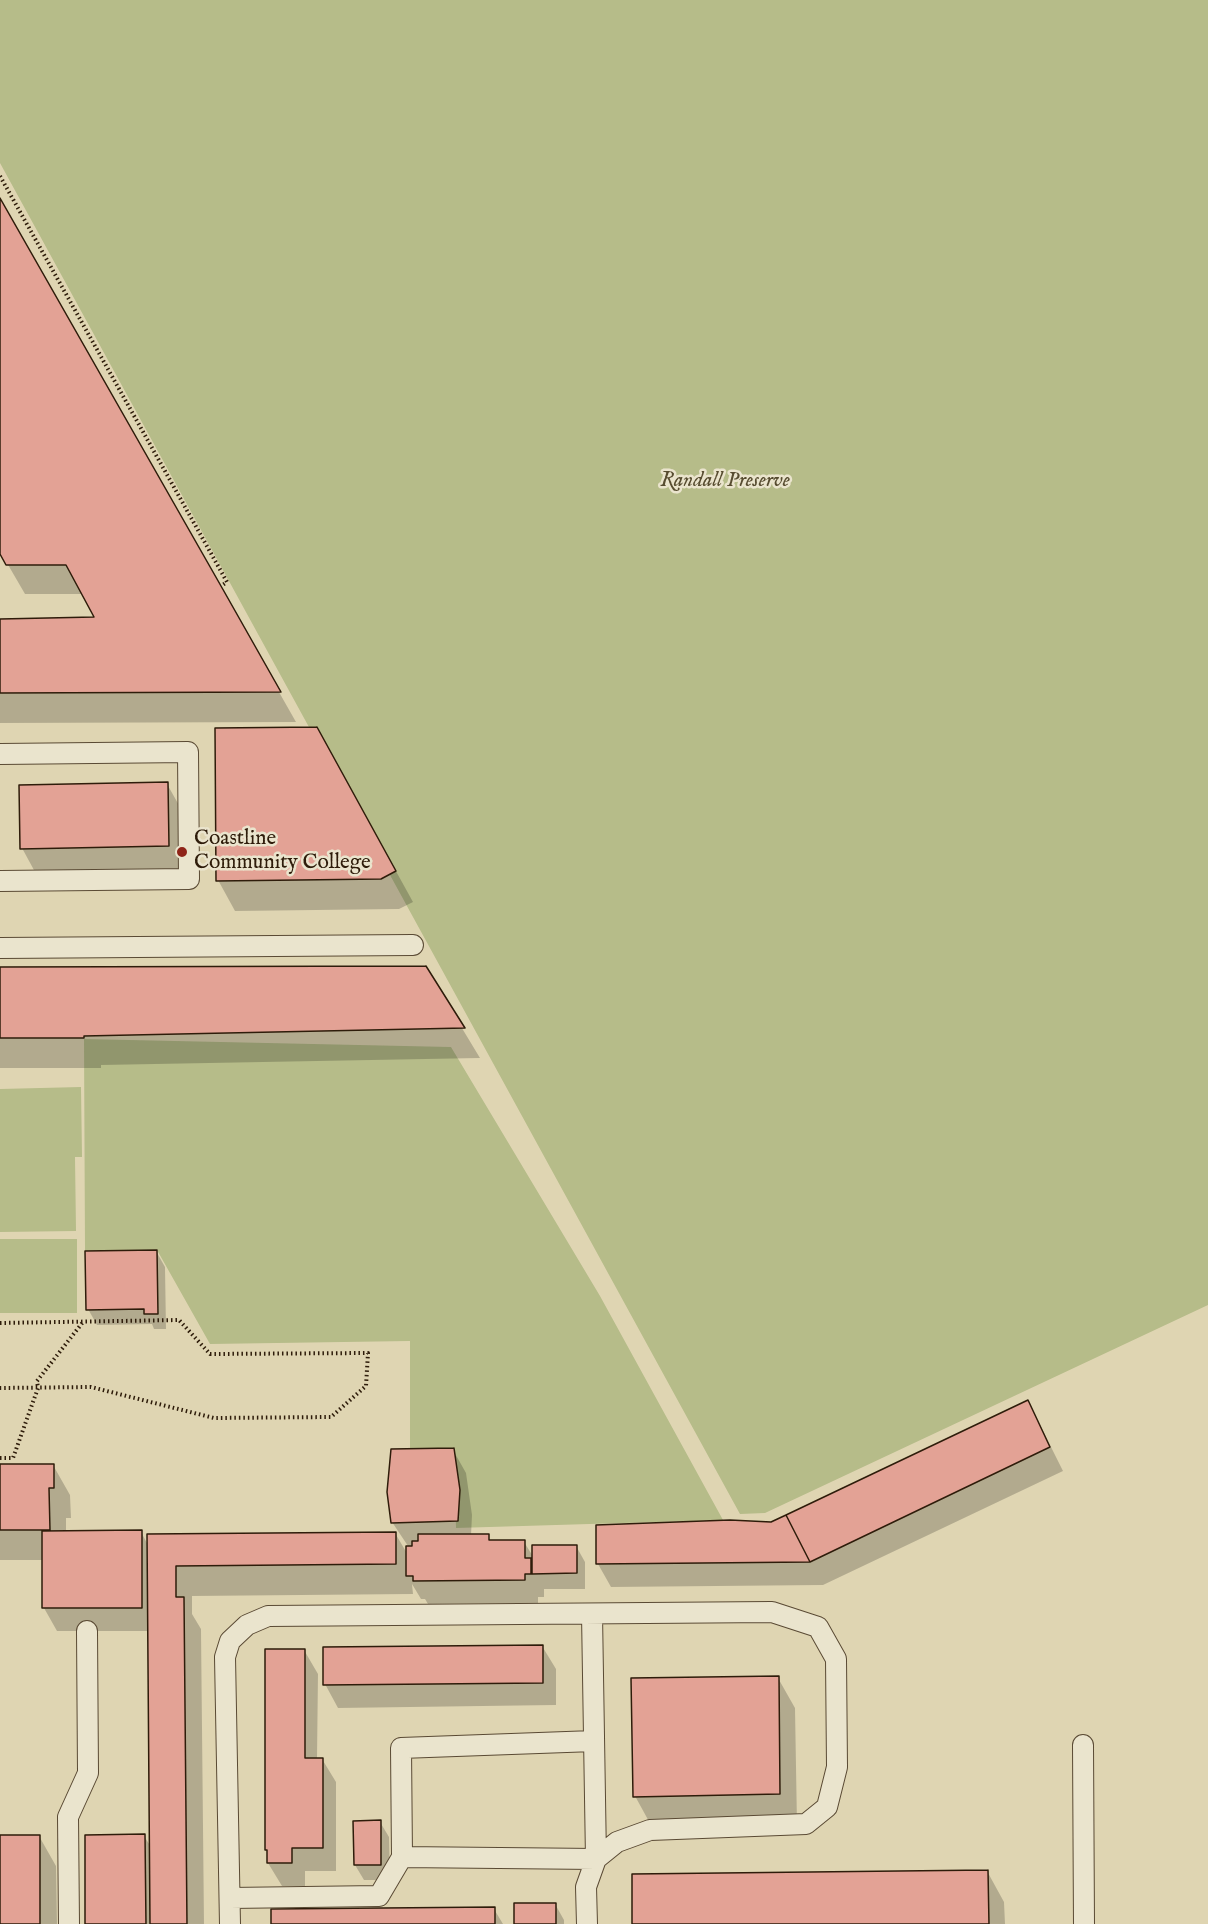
<!DOCTYPE html>
<html>
<head>
<meta charset="utf-8">
<style>
  body { margin:0 }
  canvas { display:block; background:#dfd5b2 }
</style>
</head>
<body>
<canvas width="1208" height="1924"></canvas>
<script>
const ctx = document.querySelector('canvas').getContext('2d');
ctx.lineJoin = 'round';
function paint(path, color) {
  ctx.fillStyle = color;
  ctx.fill(path, 'evenodd');
}
function poly(rows) {
  const path = new Path2D();
  for (const r of rows) {
    path.moveTo(r[0], r[1]);
    for (let i = 2; i < r.length; i += 2) path.lineTo(r[i], r[i + 1]);
  }
  return path;
}
function strokePath(path, color, width, dash) {
  ctx.strokeStyle = color;
  ctx.lineWidth = width;
  ctx.lineCap = dash ? 'butt' : 'round';
  ctx.setLineDash(dash || []);
  ctx.stroke(path);
}
function drawText(font, color, halo, rows, align = 'center') {
  ctx.font = font + ' "IM FELL English",serif';
  ctx.lineWidth = 5;
  ctx.setLineDash([]);
  ctx.textBaseline = 'middle';
  ctx.strokeStyle = halo;
  ctx.fillStyle = color;
  for (const [text, x, y, turn = 0] of rows) {
    ctx.save();
    ctx.translate(x, y);
    ctx.rotate((+turn || 0) * Math.PI / 180);
    ctx.textAlign = isNaN(turn) ? turn : align;
    if (halo) ctx.strokeText(text, 0, 0);
    ctx.fillText(text, 0, 0);
    ctx.restore();
  }
}
paint(poly([
  [0,0,1208,0,1208,1305,765,1513,740,1514,0,163],
  [84,1039,451,1047,600,1296,723,1520,456,1528,454,1449,410,1449,410,1341,210,1344,157,1250,85,1251],
  [81,1087,82,1157,75,1157,76,1231,0,1232,0,1089],
  [0,1239,77,1239,77,1313,0,1313]
]), '#b6bc89');
paint(poly([
  [0,201,296,722,0,723,0,621,97,619,84,594,25,594,0,551],
  [334,759,413,902,399,909,235,911,218,880],
  [167,784,180,807,182,869,35,872,22,848],
  [425,967,480,1058,101,1065,101,1068,0,1068,0,969],
  [156,1251,165,1267,166,1329,154,1329,152,1324,97,1325,88,1309],
  [1027,1401,1040,1425,1063,1471,823,1585,611,1587,598,1564,772,1524],
  [453,1450,466,1473,472,1515,471,1536,488,1536,491,1542,524,1542,534,1558,576,1546,585,1562,585,1589,544,1589,544,1597,538,1597,538,1603,428,1604,425,1599,421,1599,412,1584,413,1594,192,1596,192,1614,201,1629,204,1924,87,1924,144,1836,151,1847,149,1631,57,1631,44,1608,44,1560,0,1560,0,1466,53,1465,70,1495,71,1518,66,1518,66,1532,141,1532,148,1545,395,1533,408,1555,408,1546,392,1522],
  [542,1646,556,1669,556,1705,338,1708,325,1684],
  [304,1650,318,1674,317,1759,322,1759,336,1782,336,1871,305,1871,305,1886,282,1886,268,1863,268,1853,266,1849],
  [778,1678,795,1708,797,1824,652,1827,635,1796],
  [380,1822,389,1837,390,1880,364,1880,355,1865],
  [39,1836,56,1866,57,1924,0,1924,0,1837],
  [987,1871,1004,1902,1005,1924,634,1924],
  [555,1904,564,1920,564,1924,515,1924],
  [494,1909,503,1924,272,1924]
]), '#0003');
const building = poly([
  [0,198,221,586,281,692,0,693,0,619,94,617,66,565,6,565,0,554,0,198],
  [317,727,396,871,381,879,216,881,215,728,317,727],
  [168,782,169,846,20,849,19,785,168,782],
  [426,966,465,1028,84,1036,84,1038,0,1038,0,967,426,966],
  [157,1250,158,1314,144,1314,144,1309,86,1310,85,1251,157,1250],
  [1028,1400,1050,1447,810,1562,786,1515,1028,1400],
  [454,1448,460,1490,458,1521,391,1523,387,1492,391,1449,454,1448],
  [0,1464,54,1464,54,1488,49,1488,50,1530,0,1530,0,1464],
  [786,1515,810,1562,596,1564,596,1525,730,1520,771,1522,786,1515],
  [142,1530,142,1608,42,1608,42,1531,142,1530],
  [396,1532,396,1564,176,1566,176,1597,184,1597,187,1924,150,1924,147,1534,396,1532],
  [418,1534,489,1534,489,1540,525,1540,525,1558,531,1558,531,1574,525,1574,525,1580,413,1581,413,1576,406,1576,406,1546,412,1546,412,1541,418,1541,418,1534],
  [532,1545,577,1545,577,1573,532,1574,532,1545],
  [543,1645,543,1683,323,1685,323,1647,543,1645],
  [265,1649,305,1649,305,1758,323,1758,323,1848,292,1848,292,1863,267,1863,267,1850,265,1850,265,1649],
  [779,1676,780,1794,633,1797,631,1678,779,1676],
  [381,1820,381,1865,354,1865,353,1821,381,1820],
  [145,1834,146,1924,85,1924,85,1835,145,1834],
  [0,1835,40,1835,40,1924,0,1924,0,1835],
  [988,1870,989,1924,632,1924,632,1874,988,1870],
  [514,1903,556,1903,556,1924,514,1924,514,1903],
  [495,1907,495,1924,271,1924,271,1909,495,1907]
]);
paint(building, '#e3a295');
strokePath(building, '#2e1c0a', 1.5);
const service = poly([
  [0,754,188,752,189,879,0,881],
  [0,948,413,945],
  [1083,1745,1084,1924],
  [402,1857,401,1748,594,1741],
  [230,1898,379,1896,402,1857,596,1859,592,1614],
  [69,1924,68,1817,88,1773,87,1631],
  [230,1924,225,1657,230,1641,247,1625,268,1616,772,1612,818,1627,836,1659,837,1767,827,1807,806,1824,650,1830,617,1842,596,1859,586,1887,587,1924]
]);
strokePath(service, '#5a4a34', 22);
strokePath(poly([
  [0,176,227,582,221,586],
  [0,1323,179,1320,210,1354,368,1353,366,1386,331,1417,214,1418,91,1387,0,1388],
  [0,1458,13,1458,38,1388,37,1381,83,1322]
]), '#2e1c0a', 4, [1.5, 3]);
strokePath(service, '#eae4cd', 20);
for (const [x, y, r, color] of [
  [182,852,6,"#8f2418"]
]) {
  const dot = new Path2D();
  dot.arc(x, y, r, 0, 2 * Math.PI);
  ctx.fillStyle = color;
  ctx.fill(dot);
  strokePath(dot, '#eae4cd', 2);
}
drawText('italic 21px', '#574c30', '#eae4cd', [
  ["Randall Preserve",725,482]
]);
drawText('21px', '#2e1c0a', '#eae4cd', [
  ["Coastline",194,840],
  ["Community College",194,864]
], 'left');
</script>
</body>
</html>
